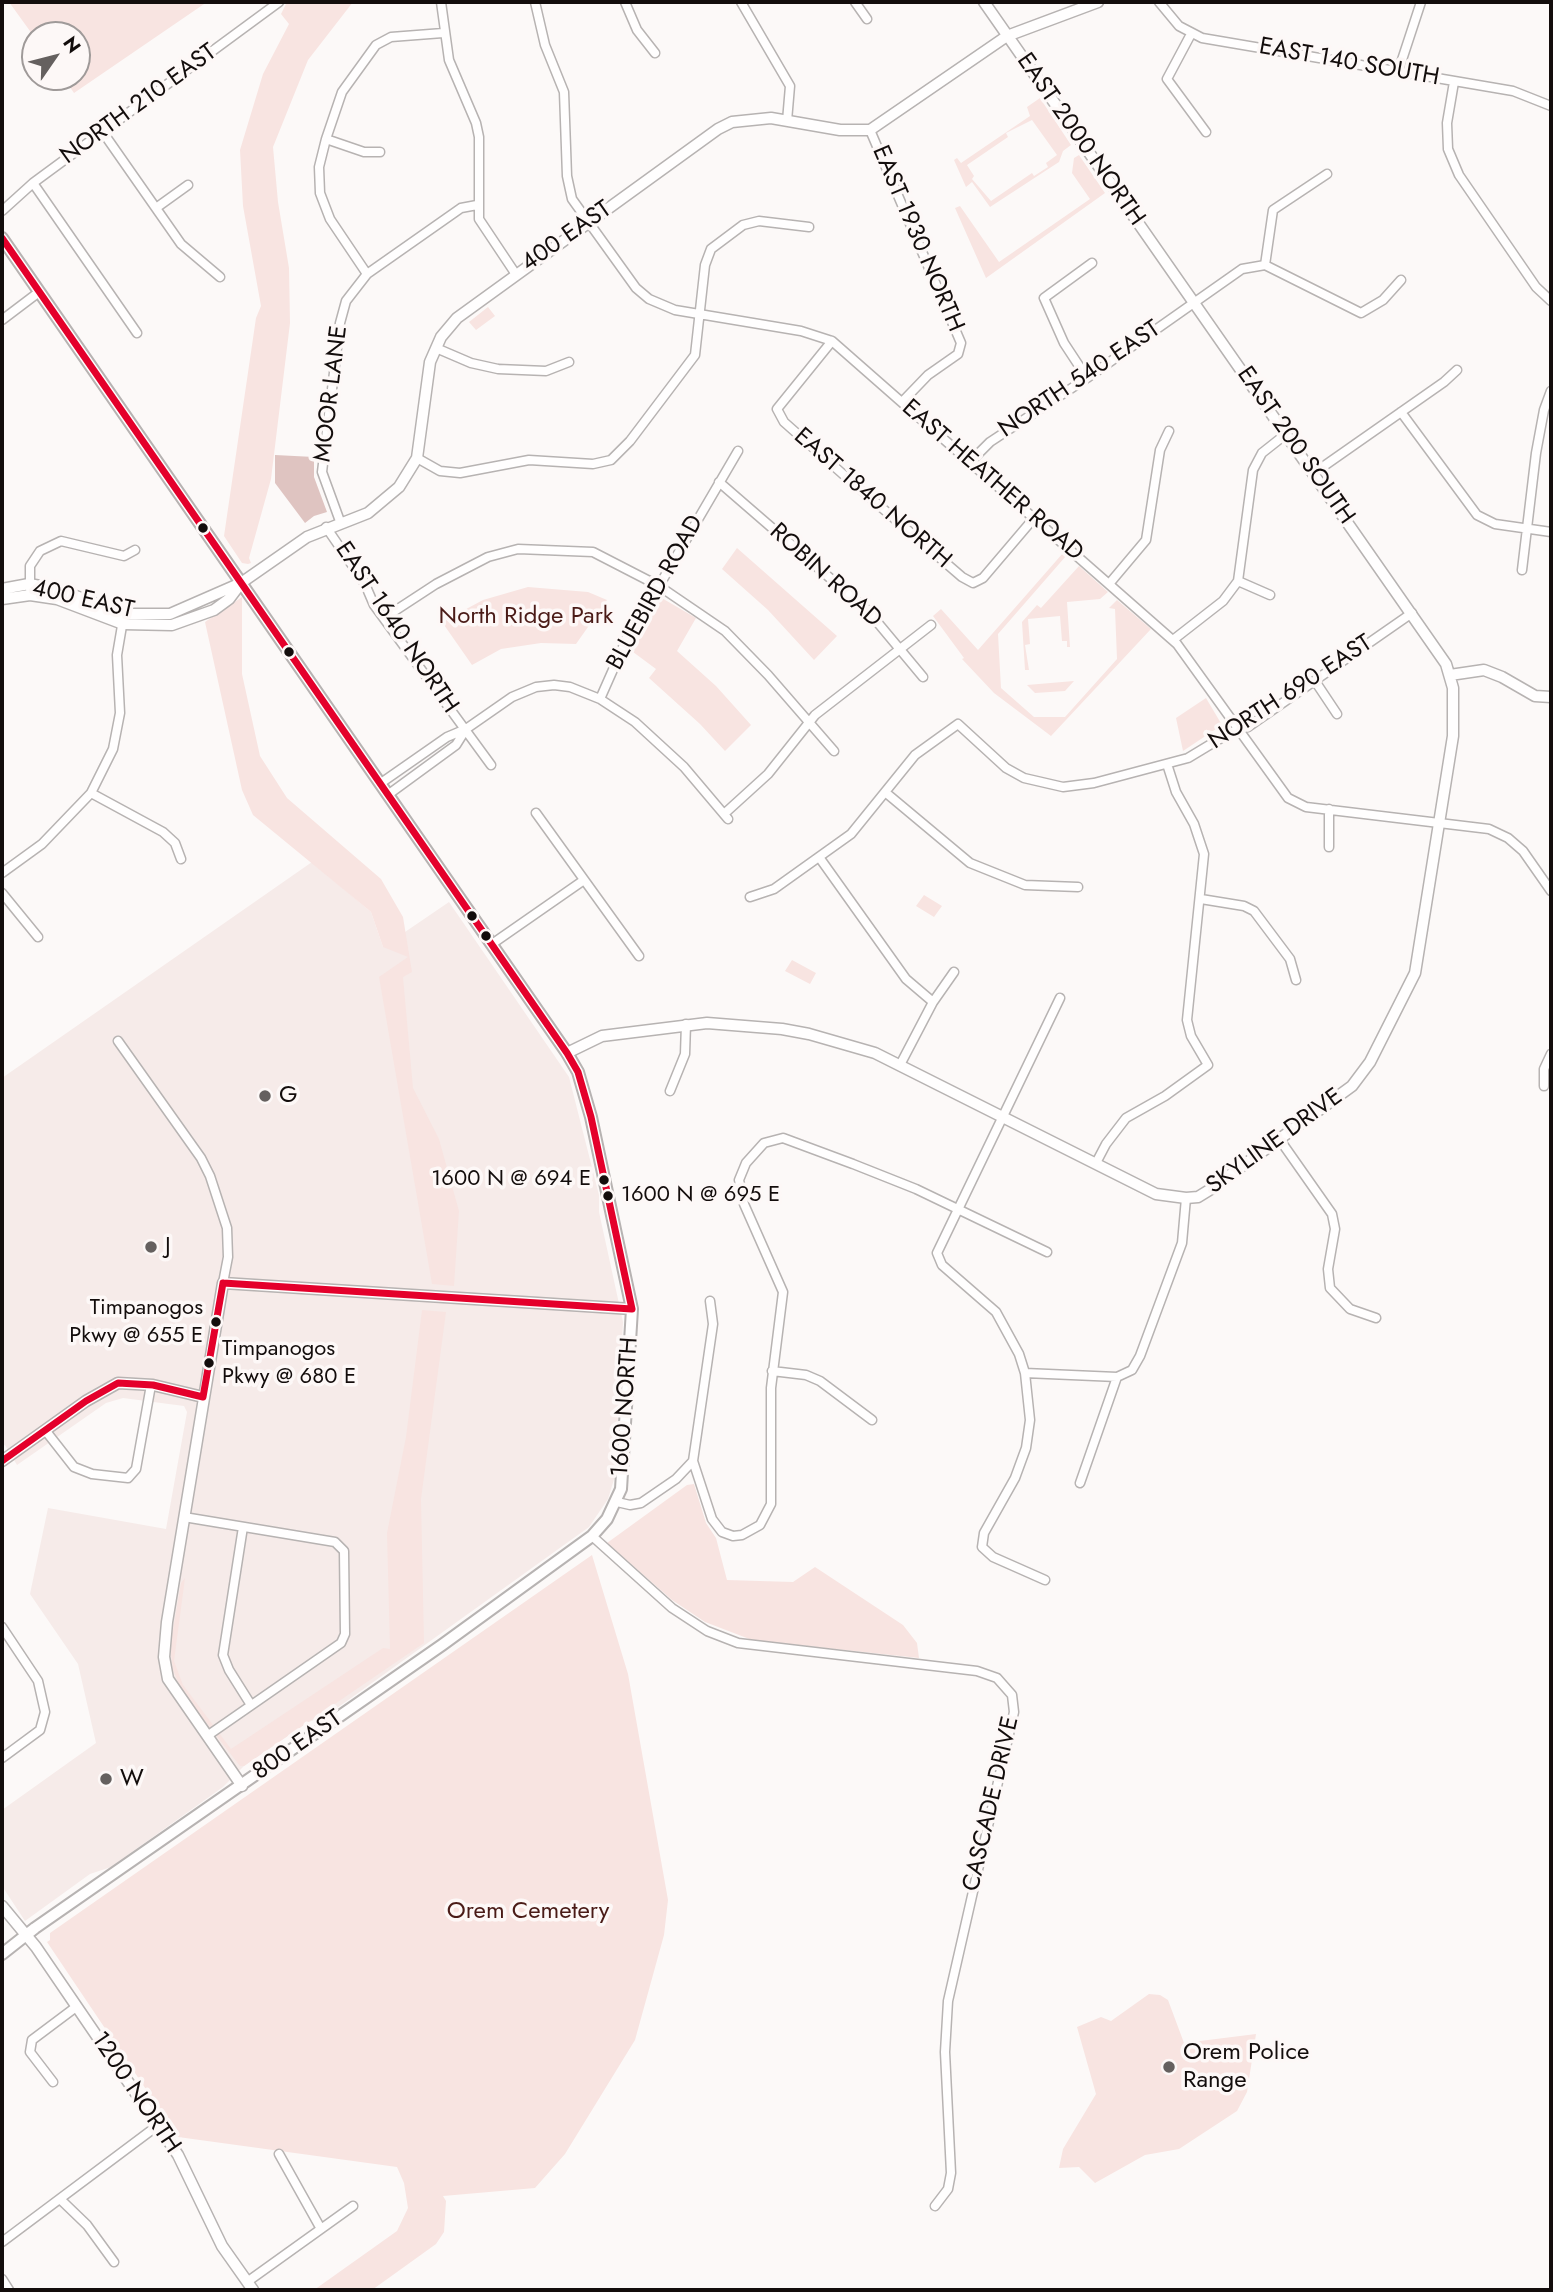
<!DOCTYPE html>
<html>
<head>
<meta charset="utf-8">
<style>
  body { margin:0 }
  #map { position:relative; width:1553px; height:2292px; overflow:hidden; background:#fcf9f8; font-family:Jost,sans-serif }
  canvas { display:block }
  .frame { position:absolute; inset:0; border:4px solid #130d0c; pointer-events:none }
  .north { position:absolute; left:21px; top:21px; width:70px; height:70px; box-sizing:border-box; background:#fdf8f7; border:2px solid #9f9a99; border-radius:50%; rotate:55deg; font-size:19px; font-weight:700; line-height:28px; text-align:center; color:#130d0c }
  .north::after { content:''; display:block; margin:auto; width:24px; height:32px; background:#65605f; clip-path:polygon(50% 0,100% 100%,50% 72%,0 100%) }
</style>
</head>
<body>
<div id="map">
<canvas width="1553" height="2292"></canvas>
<div class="frame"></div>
<div class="north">N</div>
</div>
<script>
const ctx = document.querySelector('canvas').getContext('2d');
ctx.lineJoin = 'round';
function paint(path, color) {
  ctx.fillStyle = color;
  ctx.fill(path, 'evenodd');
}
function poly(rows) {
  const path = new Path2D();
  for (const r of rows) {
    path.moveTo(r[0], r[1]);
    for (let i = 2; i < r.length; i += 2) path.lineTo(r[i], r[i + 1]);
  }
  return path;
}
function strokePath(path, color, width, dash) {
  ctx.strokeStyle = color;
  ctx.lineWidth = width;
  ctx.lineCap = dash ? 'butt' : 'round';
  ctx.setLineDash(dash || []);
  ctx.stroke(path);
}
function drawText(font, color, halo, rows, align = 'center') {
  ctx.font = font + ' Jost,sans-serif';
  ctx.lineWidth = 7;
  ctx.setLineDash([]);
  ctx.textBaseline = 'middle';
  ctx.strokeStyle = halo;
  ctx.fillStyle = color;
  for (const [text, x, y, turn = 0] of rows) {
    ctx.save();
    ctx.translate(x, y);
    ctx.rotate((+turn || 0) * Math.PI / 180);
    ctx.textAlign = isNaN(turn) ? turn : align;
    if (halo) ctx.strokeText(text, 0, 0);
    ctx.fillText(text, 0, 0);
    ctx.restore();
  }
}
paint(poly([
  [312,862,371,912,383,947,449,902,569,1077,599,1195,599,1212,623,1322,615,1476,608,1499,589,1527,326,1716,306,1723,244,1766,223,1787,111,1867,90,1874,25,1921,2,1886,2,1810,96,1743,78,1664,30,1594,48,1508,166,1529,187,1412,184,1406,123,1398,106,1403,17,1465,5,1445,2,1447,2,1078]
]), '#f6ebe9');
paint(poly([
  [9,2,207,2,74,93,63,77,77,77,77,35,35,35,35,38],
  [287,2,353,2,308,60,273,147,278,202,289,268,290,323,271,479,249,558,251,563,248,564,242,563,224,536,256,318,261,306,243,206,240,150,263,74,289,24,281,14],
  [1040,98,1071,145,1063,151,1059,162,990,207,972,182,966,187,954,160,957,158,961,163,1030,116,1027,107],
  [1032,120,1057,155,1046,163,1048,167,1034,176,1032,173,991,201,972,179,974,176,967,165,1008,137,1006,133],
  [1079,155,1105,193,986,278,955,208,960,206,999,262,1090,199,1072,173,1074,158],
  [488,307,495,316,476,330,469,322],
  [737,548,837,636,814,660,768,610,722,569],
  [1063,553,1066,556,998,634,1001,688,1034,717,1065,717,1117,659,1115,609,1109,608,1117,600,1151,629,1051,736,994,693,962,659,964,658,933,616,941,609,978,650],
  [1079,566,1108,592,1100,599,1067,602,1070,647,1067,647,1067,641,1062,641,1060,616,1028,619,1030,644,1025,645,1029,670,1025,670,1022,622,1037,605,1041,608],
  [528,587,588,592,607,600,576,644,541,643,501,649,472,665,442,622,483,600],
  [242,597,242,674,260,756,287,798,381,879,403,917,412,972,403,977,413,1088,439,1139,459,1211,454,1286,432,1284,379,977,408,957,383,947,371,912,253,815,242,790,205,622],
  [660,597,696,618,677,651,716,686,751,725,725,751,700,724,649,678,656,669,629,649],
  [1074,681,1065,691,1035,693,1027,685],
  [1206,698,1222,725,1183,751,1176,718],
  [924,895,942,906,934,917,916,906],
  [792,960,816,973,810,984,785,971],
  [422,1310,446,1312,421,1499,424,1643,244,1766,240,1766,183,1693,173,1670,170,1648,181,1583,185,1578,174,1661,183,1685,231,1749,383,1648,390,1649,387,1533,406,1437],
  [694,1484,706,1523,716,1538,727,1580,793,1582,815,1567,903,1625,917,1643,919,1658,752,1640,705,1622,672,1600,607,1543,687,1485],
  [592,1555,628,1674,668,1900,664,1935,635,2040,565,2154,535,2188,443,2196,446,2201,444,2232,436,2244,372,2290,314,2290,397,2231,408,2208,404,2183,397,2167,178,2137,47,1942,50,1940,50,1933],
  [1149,1994,1160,1995,1168,2000,1184,2043,1256,2034,1247,2092,1237,2111,1179,2149,1145,2155,1095,2183,1079,2167,1059,2168,1063,2149,1096,2094,1077,2027,1101,2017,1111,2021]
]), '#f8e4e1');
paint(poly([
  [275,455,314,457,314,477,327,512,314,516,305,523,275,483]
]), '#dfc4c1');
const minor = poly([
  [441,2,449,60,476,123,479,137,479,219,515,273],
  [535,2,545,45,564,92,567,176,572,199,636,288,649,299,675,310,801,331,832,341,1177,644,1288,798,1306,807,1489,829,1508,838,1523,851,1551,891],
  [625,2,637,30,655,53],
  [741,2,790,86,787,121],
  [855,2,867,19],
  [1159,2,1179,26,1202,38,1513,91,1551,106],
  [1191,34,1167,79,1206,132],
  [1398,72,1421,2],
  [1454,82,1447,123,1448,149,1459,175,1536,287,1551,301],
  [870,130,961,343,958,354,928,375,902,402],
  [102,131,181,244,220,277],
  [326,139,364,152,380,152],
  [33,183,137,333],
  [156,208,188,185],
  [2,211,33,183,279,2],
  [1265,265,1361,313,1383,300,1401,280],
  [1265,265,1273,210,1327,174],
  [367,274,330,219,320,193,319,167,326,139,342,92,376,45,391,37,443,33],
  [2,320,39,292],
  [832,341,777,409,784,422,845,476,962,577,973,583,983,578,1034,518],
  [436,348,471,363,498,369,546,371,569,362],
  [1087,378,1064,343,1044,298,1092,263],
  [1401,412,1477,515,1495,524,1551,532],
  [417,458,440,471,460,473,529,460,593,464,611,460,630,441,695,355,705,265,711,249,743,225,759,221,809,227],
  [970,462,990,442,1087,378,1242,269,1265,265],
  [1314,473,1444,382,1457,370],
  [719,482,868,611,923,677],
  [341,524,322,472,340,323,346,301,367,274,461,208,477,205],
  [326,527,365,584,374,605,491,765],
  [1522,570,1536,453,1544,410,1551,391],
  [1238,581,1270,595],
  [1109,584,1146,540,1160,450,1169,431],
  [30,589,30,566,40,551,61,541,124,556,135,550],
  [384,618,436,584,488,557,518,549,593,552,659,586,725,631,768,675,834,751],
  [1173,640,1223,601,1238,581,1253,470,1262,453,1286,434],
  [1315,681,1337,714],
  [600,699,635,620,659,586,738,451],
  [381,783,447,737,466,729,512,697,536,687,554,685,570,687,600,699,635,722,684,767,728,819],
  [885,792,970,863,1025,885,1078,887],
  [91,793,163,832,175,843,181,859],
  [389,794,456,745,466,729],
  [536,813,639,956],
  [724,814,768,774,815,715,931,625],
  [1329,847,1329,809],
  [819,857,906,979,933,1002],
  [2,873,42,844,91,793,113,749,120,713,117,655,124,614],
  [2,893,38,937],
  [750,897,774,889,851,834,915,755,958,724,1006,768,1024,778,1063,787,1094,783,1188,758,1231,732,1248,727,1412,613],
  [1201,899,1244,906,1254,911,1290,959,1296,980],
  [492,944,584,880],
  [118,1041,201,1158,210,1176,227,1228,228,1257,223,1283],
  [900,1065,933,1002,954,972],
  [1544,1086,1544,1069,1551,1054],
  [670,1091,685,1054,686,1024],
  [1280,1140,1332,1214,1335,1229,1328,1269,1330,1288,1350,1309,1376,1318],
  [1096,1163,1106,1144,1126,1118,1165,1096,1208,1065,1191,1036,1187,1020,1204,854,1194,824,1176,792,1167,764],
  [772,1371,806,1375,820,1381,872,1420],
  [1025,1373,1117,1377,1132,1370,1140,1356,1182,1243,1186,1198],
  [45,1430,74,1467,92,1474,128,1478,136,1469,151,1385],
  [693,1461,712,1519,722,1532,733,1536,742,1535,760,1525,771,1504,771,1388,783,1292,744,1204,739,1180,746,1163,764,1143,783,1138,853,1164,916,1189,1047,1252],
  [1080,1483,1117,1377],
  [617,1502,630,1505,641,1503,676,1479,693,1461,713,1324,710,1301],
  [184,1517,335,1542,344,1551,345,1634,341,1643,207,1736],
  [243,1527,223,1655,229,1670,251,1705],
  [592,1536,672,1608,707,1631,738,1643,977,1671,997,1678,1012,1695,1014,1712,948,2001,945,2052,951,2173,948,2189,935,2206],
  [1045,1580,993,1557,982,1547,984,1533,1015,1478,1026,1448,1030,1420,1025,1373,1019,1354,996,1312,942,1265,937,1253,1060,998],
  [2,1627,38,1681,45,1712,40,1730,2,1758],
  [53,2082,30,2052,32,2040,76,2007],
  [279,2154,321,2229],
  [60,2199,87,2225,114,2262],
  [2,2242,157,2126],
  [2,2279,9,2290],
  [247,2282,353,2206]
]);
const tertiary = poly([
  [2,589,29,584,57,589,124,614,170,614,241,583,307,537,368,513,399,487,417,458,430,362,441,337,457,318,718,129,732,122,771,118,840,130,870,130,1007,36,1098,2],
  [2,599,30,595,57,599,123,624,172,625,214,610,229,599,241,583],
  [1450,675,1484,670,1502,677,1535,696,1551,697],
  [567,1053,602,1036,707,1023,782,1029,809,1034,875,1053,1156,1194,1186,1198,1198,1197,1211,1189,1352,1086,1370,1062,1415,973,1453,736,1453,688,1446,664,984,2],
  [2,1461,86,1401,118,1383,153,1385,203,1397],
  [242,1786,168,1679,164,1657,167,1622,223,1283,632,1309],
  [2,1906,36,1947,178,2155,222,2246,253,2290]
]);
const secondary = poly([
  [2,238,567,1053,578,1072,591,1117,632,1309,621,1489,607,1519,592,1536,442,1645,35,1928,2,1954]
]);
strokePath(minor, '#b7b3b2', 11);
strokePath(tertiary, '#b7b3b2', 13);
strokePath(secondary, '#b7b3b2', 14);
strokePath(minor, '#fffefe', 8);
strokePath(tertiary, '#fffefe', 10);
strokePath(secondary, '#fffefe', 10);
strokePath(poly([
  [2,238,567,1053,578,1072,591,1117,632,1309],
  [223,1283,632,1309],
  [203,1397,223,1283],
  [2,1461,86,1401,118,1383,153,1385,203,1397]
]), '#e4002b', 7);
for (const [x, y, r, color] of [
  [203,528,6,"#130d0c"],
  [289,652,6,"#130d0c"],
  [472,916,6,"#130d0c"],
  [486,936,6,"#130d0c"],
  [265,1096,7,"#65605f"],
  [604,1180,6,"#130d0c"],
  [608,1196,6,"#130d0c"],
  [151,1247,7,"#65605f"],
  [216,1322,6,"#130d0c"],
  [209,1363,6,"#130d0c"],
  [106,1779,7,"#65605f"],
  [1169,2067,7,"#65605f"]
]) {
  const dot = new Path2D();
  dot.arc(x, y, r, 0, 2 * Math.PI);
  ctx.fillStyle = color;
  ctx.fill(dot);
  strokePath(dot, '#fdf8f7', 2.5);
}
drawText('22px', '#130d0c', '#fdf8f7', [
  ["1600 N @ 694 E",591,1180],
  ["1600 N @ 695 E",621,1196,"left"],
  ["Timpanogos",203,1309],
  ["Pkwy @ 655 E",203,1337],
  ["Timpanogos",222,1350,"left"],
  ["Pkwy @ 680 E",222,1378,"left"]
], 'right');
drawText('24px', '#130d0c', '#fdf8f7', [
  ["EAST 140 SOUTH",1349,63,10],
  ["NORTH 210 EAST",139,105,-36],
  ["EAST 2000 NORTH",1080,140,55],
  ["400 EAST",567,237,-35],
  ["EAST 1930 NORTH",917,239,67],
  ["NORTH 540 EAST",1080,380,-34],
  ["MOOR LANE",332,394,-83],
  ["EAST 200 SOUTH",1295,446,55],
  ["EAST HEATHER ROAD",992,481,41],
  ["EAST 1840 NORTH",872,499,41],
  ["ROBIN ROAD",825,576,42],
  ["BLUEBIRD ROAD",656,593,-61],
  ["400 EAST",83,600,13],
  ["EAST 1640 NORTH",396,628,56],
  ["NORTH 690 EAST",1291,693,-33],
  ["SKYLINE DRIVE",1275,1142,-36],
  ["1600 NORTH",626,1407,-86],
  ["800 EAST",298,1746,-35],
  ["CASCADE DRIVE",992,1804,-77],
  ["1200 NORTH",135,2093,56]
]);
drawText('24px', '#4a1b17', '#fdf8f7', [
  ["North Ridge Park",526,617],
  ["Orem Cemetery",528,1912]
]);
drawText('24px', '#130d0c', '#fdf8f7', [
  ["G",279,1096],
  ["J",165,1247],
  ["W",120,1779],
  ["Orem Police",1183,2053],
  ["Range",1183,2081]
], 'left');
</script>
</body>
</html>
